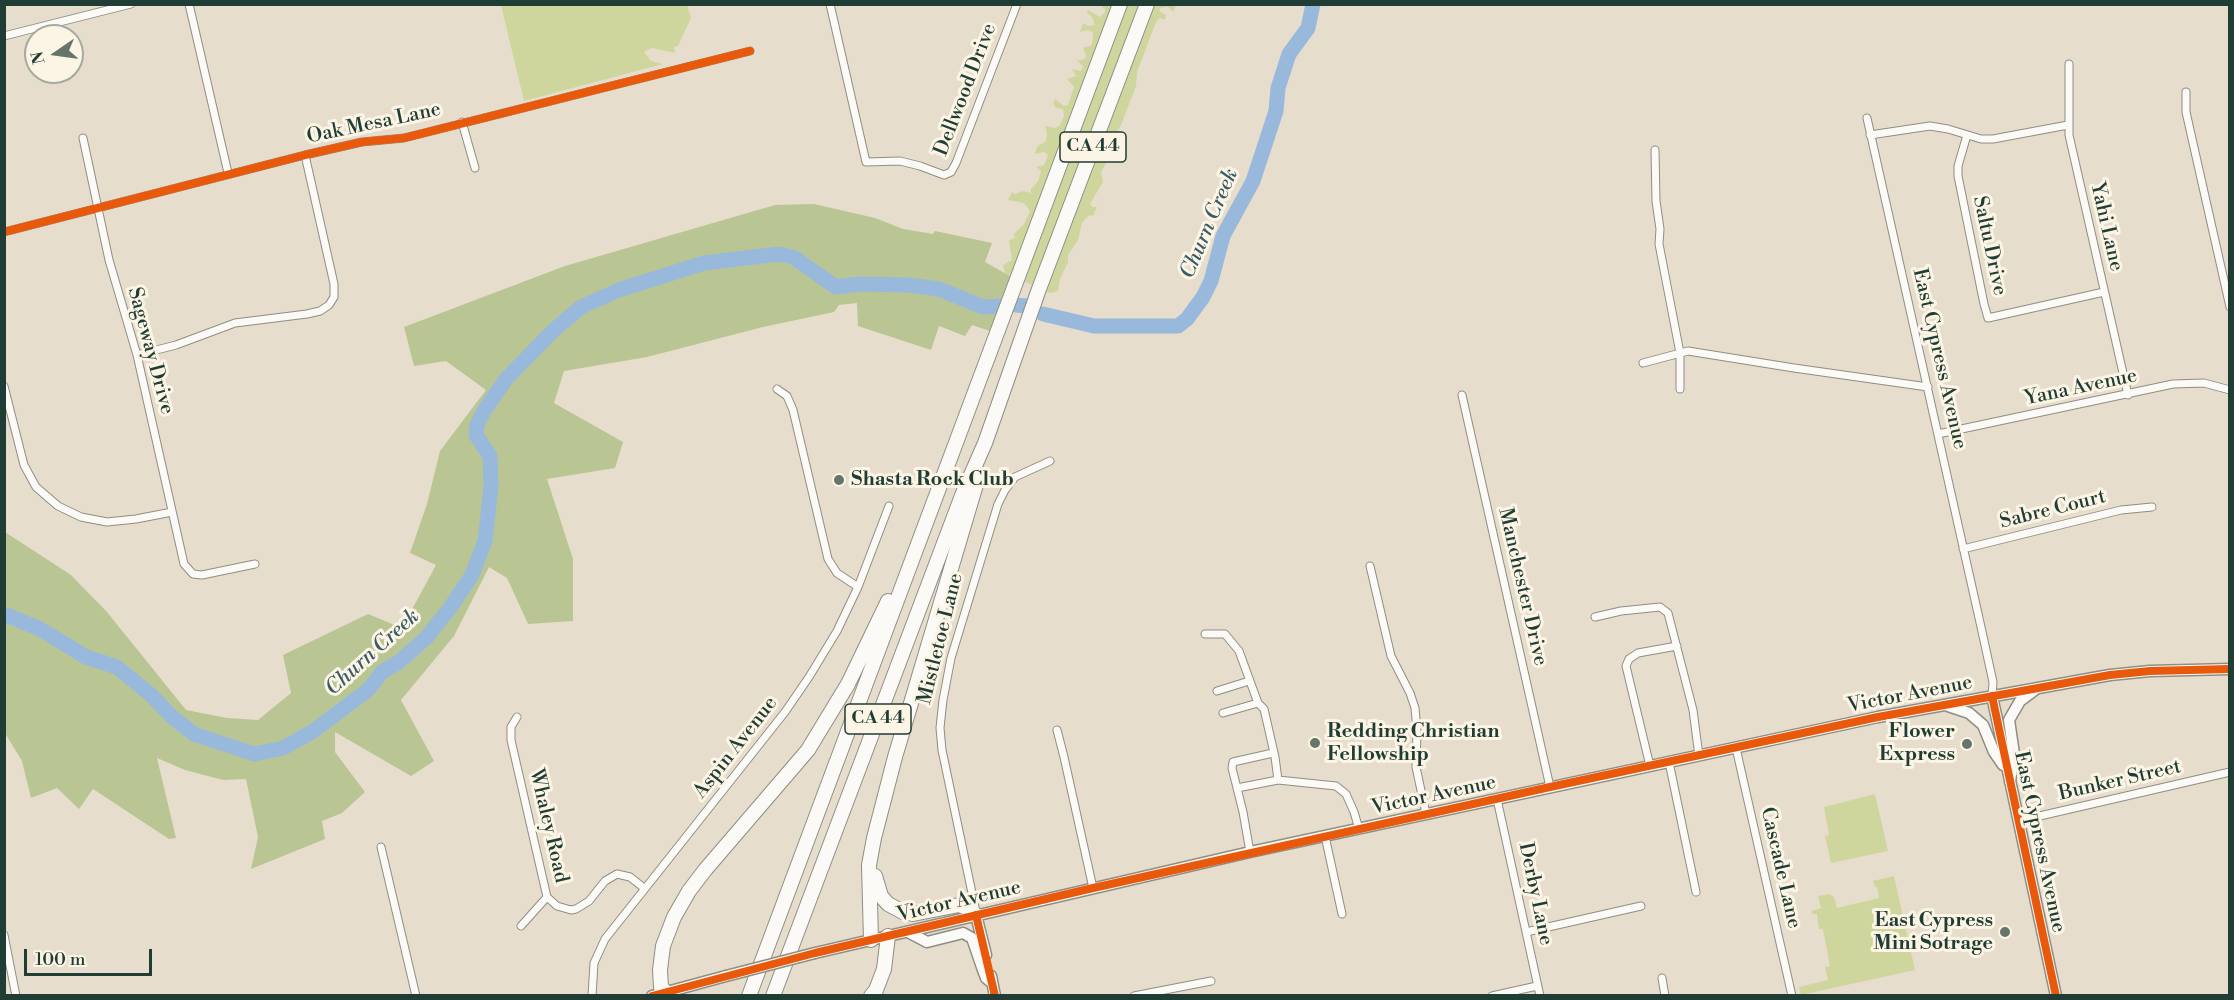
<!DOCTYPE html>
<html>
<head>
<meta charset="utf-8">
<style>
  body { margin:0 }
  #map { position:relative; width:2234px; height:1000px; overflow:hidden; background:#e7ddcc; font-family:"Libre Bodoni",serif }
  canvas { display:block }
  .frame { position:absolute; inset:0; border:6px solid #1f3d34; pointer-events:none }
  .north { position:absolute; left:24px; top:24px; width:60px; height:60px; box-sizing:border-box; background:#fcf5e5; border:2px solid #a4ab9e; border-radius:50%; rotate:257deg; font-size:16px; font-weight:700; line-height:24px; text-align:center; color:#1f3d34 }
  .north::after { content:''; display:block; margin:auto; width:21px; height:27px; background:#657569; clip-path:polygon(50% 0,100% 100%,50% 72%,0 100%) }
  .scale { position:absolute; left:24px; top:949px; width:128px; height:27px; box-sizing:border-box; border:3px solid #1f3d34; border-top:0; padding-left:8px; font-size:18px; line-height:21px; white-space:nowrap; color:#1f3d34; -webkit-text-stroke:4px #fcf5e5; paint-order:stroke }
</style>
</head>
<body>
<div id="map">
<canvas width="2234" height="1000"></canvas>
<div class="frame"></div>
<div class="north">N</div>
<div class="scale">100 m</div>
</div>
<script>
const ctx = document.querySelector('canvas').getContext('2d');
ctx.lineJoin = 'round';
function paint(path, color) {
  ctx.fillStyle = color;
  ctx.fill(path, 'evenodd');
}
function poly(rows) {
  const path = new Path2D();
  for (const r of rows) {
    path.moveTo(r[0], r[1]);
    for (let i = 2; i < r.length; i += 2) path.lineTo(r[i], r[i + 1]);
  }
  return path;
}
function strokePath(path, color, width, dash) {
  ctx.strokeStyle = color;
  ctx.lineWidth = width;
  ctx.lineCap = dash ? 'butt' : 'round';
  ctx.setLineDash(dash || []);
  ctx.stroke(path);
}
function drawText(font, color, halo, rows, align = 'center') {
  ctx.font = font + ' "Libre Bodoni",serif';
  ctx.lineWidth = 6;
  ctx.setLineDash([]);
  ctx.textBaseline = 'middle';
  ctx.strokeStyle = halo;
  ctx.fillStyle = color;
  for (const [text, x, y, turn = 0] of rows) {
    ctx.save();
    ctx.translate(x, y);
    ctx.rotate((+turn || 0) * Math.PI / 180);
    ctx.textAlign = isNaN(turn) ? turn : align;
    if (halo) ctx.strokeText(text, 0, 0);
    ctx.fillText(text, 0, 0);
    ctx.restore();
  }
}
paint(poly([
  [501,5,687,5,691,18,678,46,674,47,675,53,652,48,644,52,651,61,663,64,524,101],
  [1103,5,1176,5,1173,12,1168,7,1160,8,1160,12,1166,15,1165,20,1160,18,1156,22,1137,72,1136,86,1121,125,1117,131,1113,133,1111,140,1115,147,1101,172,1103,182,1090,204,1092,207,1097,207,1093,216,1089,215,1082,223,1078,240,1068,255,1068,262,1060,279,1058,291,1050,293,1005,273,1003,265,1012,260,1009,240,1015,238,1014,234,1024,224,1030,211,1024,203,1008,200,1012,192,1015,194,1023,191,1031,193,1031,189,1038,181,1041,171,1036,167,1044,165,1048,155,1044,152,1035,154,1037,147,1046,141,1047,133,1045,126,1055,128,1060,125,1064,116,1063,109,1056,108,1053,103,1055,99,1064,106,1068,105,1074,87,1067,79,1076,76,1072,69,1081,71,1083,66,1077,61,1085,59,1086,55,1083,48,1092,45,1093,32,1088,30,1080,32,1083,23,1088,26,1095,25,1092,17,1087,13,1088,10,1100,17,1105,12,1105,9,1102,7],
  [1875,794,1888,851,1831,863,1825,836,1829,835,1824,807],
  [1894,876,1915,970,1801,995,1799,987,1828,980,1825,967,1830,966,1823,929,1819,929,1817,914,1812,914,1811,911,1821,908,1818,896,1829,894,1834,897,1837,908,1879,898,1877,887,1875,887,1873,881]
]), '#cfd69d');
paint(poly([
  [814,204,875,218,903,229,933,234,935,231,992,243,985,262,1010,276,990,331,972,325,965,336,939,326,931,350,858,326,857,303,839,305,834,312,763,327,647,357,564,371,554,403,623,442,615,468,547,479,573,559,573,621,528,624,507,578,489,567,454,636,401,700,434,761,411,776,335,732,335,752,365,792,342,813,322,821,325,839,251,869,258,837,246,779,223,780,185,770,157,758,176,838,169,839,93,789,79,809,57,788,31,798,22,761,5,733,5,532,71,575,107,612,186,710,227,718,258,720,291,693,283,655,368,614,402,628,436,565,410,553,427,504,440,451,486,390,446,361,414,366,404,327,565,266,775,205]
]), '#b9c694');
strokePath(poly([
  [1016,305,1026,306],
  [1043,314,1094,326,1178,326,1187,319,1203,297,1211,281,1223,236,1253,181,1276,111,1278,88,1289,54,1308,28,1313,4],
  [4,614,40,629,86,657,117,667,152,696,171,716,194,734,254,754,283,748,312,732,368,690,382,672,399,662,426,638,450,608,472,575,485,541,491,487,490,456,476,435,477,425,484,411,506,379,554,330,581,307,619,290,704,263,779,254,793,257,836,287,858,284,908,285,939,289,983,307,999,306]
]), '#98b9db', 15);
const street = poly([
  [189,4,228,173],
  [830,4,866,162,900,161,920,166,944,175,951,172,956,163,1017,4],
  [4,36,131,4],
  [2069,64,2069,135,2128,395],
  [2186,92,2186,112,2230,307],
  [1867,118,1981,627,1993,682,1992,696],
  [462,122,475,168],
  [1870,135,1930,126,1948,129,1981,139,1993,139,2068,125],
  [1967,135,1958,166,1958,176,1984,304,1988,318,2104,292],
  [83,138,109,260,137,355,184,564,193,574,202,575,255,564],
  [1655,150,1656,201,1660,229,1659,244,1680,353,1680,389],
  [4,232,305,155,362,142,404,138,750,51],
  [137,355,176,345,235,323,307,314,320,311,329,305,334,297,334,284,305,155],
  [1643,363,1688,351,1794,368,1928,387],
  [4,386,24,465,36,487,58,506,81,517,107,522,136,519,172,512],
  [777,389,787,396,793,410,828,559,837,573,858,587],
  [1462,395,1550,787],
  [1938,434,2173,384,2204,383,2230,390],
  [1963,549,2121,510,2152,507],
  [1370,566,1391,656,1410,693,1415,708,1417,730,1416,767,1426,814],
  [1595,617,1621,611,1660,607,1668,613,1693,710,1699,756],
  [1205,634,1225,634,1239,651,1258,703,1264,709,1275,757,1278,780],
  [1217,691,1249,681],
  [1223,713,1258,703],
  [517,717,511,727,511,740,547,897,557,906,571,910,576,909,589,901,605,881,617,874,630,877,644,888],
  [1057,730,1064,757,1093,888],
  [1736,748,1792,996],
  [1669,762,1696,892],
  [1650,766,1626,666,1629,659,1638,653,1677,646],
  [1237,788,1278,780,1336,786,1346,794,1354,812,1359,829],
  [1497,799,1540,996],
  [2018,821,2230,772],
  [1325,836,1342,914],
  [381,847,416,996],
  [1250,852,1243,812,1232,768,1233,762,1273,753],
  [976,912,942,750,940,728,943,700,951,658,998,504,1005,490,1015,477,1050,461],
  [521,926,547,897],
  [1526,932,1641,906],
  [4,935,16,996],
  [1662,978,1665,996],
  [592,996,594,963,605,939,785,712,809,677,837,631,858,587,889,506],
  [1134,996,1211,981],
  [1492,996,1537,986]
]);
const secondary = poly([
  [1992,696,2056,996],
  [1948,706,1969,713,1983,725,1994,752,2003,765],
  [2010,782,2014,754,2009,720,2020,701,2036,689],
  [976,915,986,955],
  [908,932,927,942,963,933,972,938,983,970,986,978,992,983],
  [815,953,1250,852,1878,717,2110,675,2150,671,2230,669],
  [991,976,995,996],
  [652,996,726,976]
]);
const highway = poly([
  [875,876,881,896,888,904,903,912,913,914,959,905,967,908,976,915],
  [871,940,869,865,874,838,895,757,978,478],
  [669,996,661,987,660,970,663,946,674,917,689,891,705,870,808,750,848,684,888,601],
  [749,996,1120,4],
  [773,996,963,493,985,443,1039,289,1147,4],
  [871,996,876,990,884,969,888,936]
]);
strokePath(street, '#8e8e84', 9);
strokePath(secondary, '#8e8e84', 13);
strokePath(highway, '#8e8e84', 16);
strokePath(street, '#fbfaf7', 7);
strokePath(secondary, '#fbfaf7', 10);
strokePath(highway, '#fbfaf7', 14);
const secondaryBridge = poly([
  [726,976,815,953]
]);
strokePath(secondaryBridge, '#8e8e84', 13, []);
strokePath(secondaryBridge, '#fbfaf7', 10);
strokePath(poly([
  [4,232,305,155,362,142,404,138,750,51],
  [1992,696,2056,996],
  [976,915,995,996],
  [652,996,815,953,1093,888,1550,787,1878,717,2110,675,2150,671,2230,669]
]), '#e8590c', 8);
for (const [x, y, r, color] of [
  [839,480,6,"#657569"],
  [1315,743,6,"#657569"],
  [1967,744,6,"#657569"],
  [2005,932,6,"#657569"]
]) {
  const dot = new Path2D();
  dot.arc(x, y, r, 0, 2 * Math.PI);
  ctx.fillStyle = color;
  ctx.fill(dot);
  strokePath(dot, '#fcf5e5', 2);
}
for (const [x, y, w] of [
  [1093,147,66],
  [878,719,66]
]) {
  const box = new Path2D();
  box.roundRect(x - w / 2, y - 15, w, 30, 4.5);
  ctx.fillStyle = '#fcf5e5';
  ctx.fill(box);
  strokePath(box, '#1f3d34', 1.5);
}
drawText('bold 18px', '#1f3d34', null, [
  ["CA 44",1093,147],
  ["CA 44",878,719]
]);
drawText('20px', '#1f3d34', '#fcf5e5', [
  ["Dellwood Drive",966,90,-69],
  ["Oak Mesa Lane",374,124,-12],
  ["Yahi Lane",2106,227,77],
  ["Saltu Drive",1989,246,78],
  ["Sageway Drive",150,351,75],
  ["East Cypress Avenue",1939,359,77],
  ["Yana Avenue",2081,388,-12],
  ["Sabre Court",2053,510,-14],
  ["Manchester Drive",1522,587,77],
  ["Mistletoe Lane",941,639,-76],
  ["Victor Avenue",1910,695,-11],
  ["Aspin Avenue",736,748,-52],
  ["Bunker Street",2120,781,-13],
  ["Victor Avenue",1434,796,-12],
  ["Whaley Road",548,826,77],
  ["East Cypress Avenue",2039,842,78],
  ["Cascade Lane",1780,868,77],
  ["Derby Lane",1535,894,78],
  ["Victor Avenue",959,902,-13]
]);
drawText('bold 20px', '#1f3d34', '#fcf5e5', [
  ["Shasta Rock Club",851,480],
  ["Redding Christian",1327,732],
  ["Fellowship",1327,755],
  ["Flower",1955,732,"right"],
  ["Express",1955,755,"right"],
  ["East Cypress",1993,921,"right"],
  ["Mini Sotrage",1993,944,"right"]
], 'left');
drawText('italic 21px', '#395d68', '#fcf5e5', [
  ["Churn Creek",1210,224,-67],
  ["Churn Creek",373,653,-42]
]);
</script>
</body>
</html>
